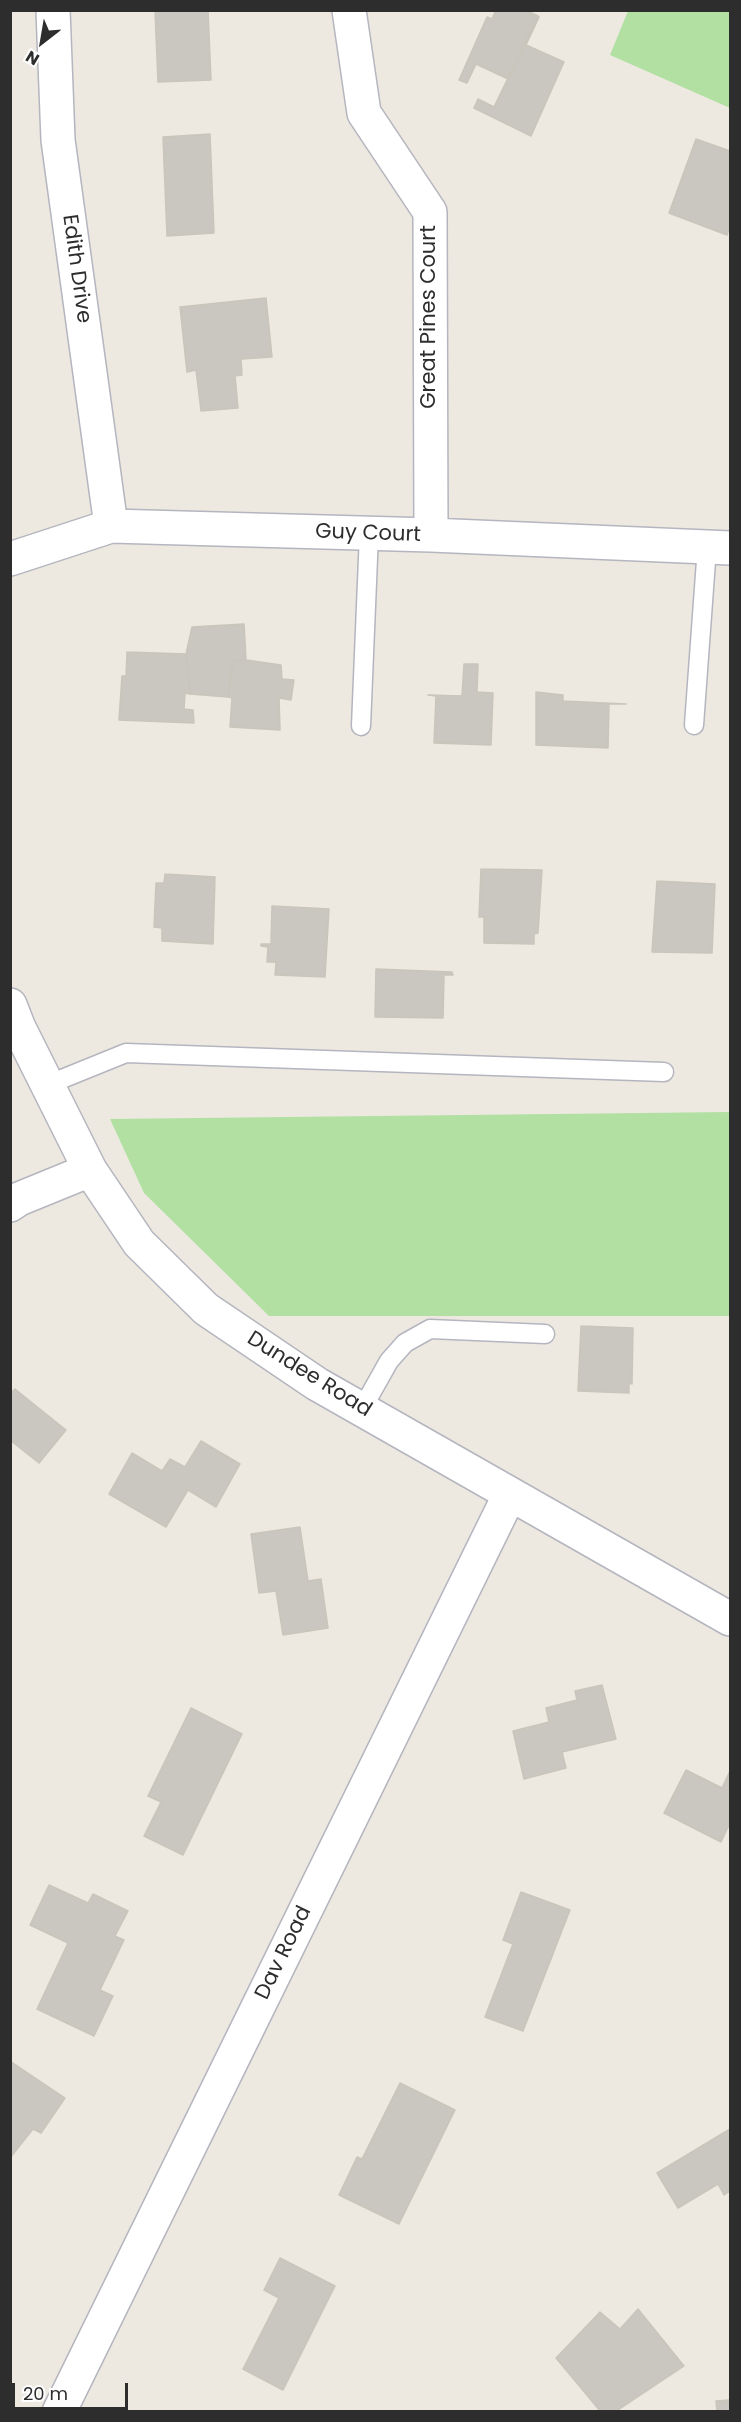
<!DOCTYPE html>
<html>
<head>
<meta charset="utf-8">
<style>
  body { margin:0 }
  #map { position:relative; width:741px; height:2422px; overflow:hidden; background:#ede9e1; font-family:Poppins,sans-serif }
  canvas { display:block }
  .frame { position:absolute; inset:0; border:12px solid #2d2d2d; pointer-events:none }
  .north { position:absolute; left:12px; top:12px; width:60px; height:60px; -webkit-text-stroke:4px #fff; paint-order:stroke; rotate:211deg; font-size:16px; font-weight:700; line-height:24px; text-align:center; color:#2d2d2d }
  .north::after { content:''; display:block; margin:auto; width:21px; height:27px; background:#2d2d2d; clip-path:polygon(50% 0,100% 100%,50% 72%,0 100%) }
  .scale { position:absolute; left:12px; top:2383px; width:116px; height:27px; box-sizing:border-box; border:3px solid #2d2d2d; border-top:0; padding-left:8px; font-size:18px; line-height:21px; white-space:nowrap; color:#2d2d2d; -webkit-text-stroke:4px #fff; paint-order:stroke }
</style>
</head>
<body>
<div id="map">
<canvas width="741" height="2422"></canvas>
<div class="frame"></div>
<div class="north">N</div>
<div class="scale">20 m</div>
</div>
<script>
const ctx = document.querySelector('canvas').getContext('2d');
ctx.lineJoin = 'round';
function paint(path, color) {
  ctx.fillStyle = color;
  ctx.fill(path, 'evenodd');
}
function poly(rows) {
  const path = new Path2D();
  for (const r of rows) {
    path.moveTo(r[0], r[1]);
    for (let i = 2; i < r.length; i += 2) path.lineTo(r[i], r[i + 1]);
  }
  return path;
}
function strokePath(path, color, width, dash) {
  ctx.strokeStyle = color;
  ctx.lineWidth = width;
  ctx.lineCap = dash ? 'butt' : 'round';
  ctx.setLineDash(dash || []);
  ctx.stroke(path);
}
function drawText(font, color, halo, rows, align = 'center') {
  ctx.font = font + ' Poppins,sans-serif';
  ctx.lineWidth = 6;
  ctx.setLineDash([]);
  ctx.textBaseline = 'middle';
  ctx.strokeStyle = halo;
  ctx.fillStyle = color;
  for (const [text, x, y, turn = 0] of rows) {
    ctx.save();
    ctx.translate(x, y);
    ctx.rotate((+turn || 0) * Math.PI / 180);
    ctx.textAlign = isNaN(turn) ? turn : align;
    if (halo) ctx.strokeText(text, 0, 0);
    ctx.fillText(text, 0, 0);
    ctx.restore();
  }
}
paint(poly([
  [628,11,730,11,730,108,610,55],
  [730,1112,730,1316,269,1316,144,1193,110,1119]
]), '#b1e0a2');
const building = poly([
  [155,10,208,10,211,80,158,82,155,10],
  [496,10,525,10,538,16,508,79,476,64,467,83,459,80,487,17,492,19,496,10],
  [538,16,539,17,526,45,564,62,531,136,474,108,478,99,494,107,538,16],
  [210,134,214,233,167,236,163,137,210,134],
  [696,139,730,151,730,225,727,235,669,213,696,139],
  [266,298,272,357,241,359,242,375,235,376,238,408,201,411,196,370,187,372,180,307,266,298],
  [244,624,246,660,233,661,228,697,190,694,186,654,192,627,244,624],
  [127,652,186,654,190,694,185,693,184,709,193,710,194,723,119,720,122,676,126,676,127,652],
  [246,660,281,665,282,679,294,680,291,700,279,698,280,730,230,727,232,698,228,697,233,661,246,660],
  [464,664,478,664,477,692,493,693,491,745,434,743,436,696,428,695,462,696,464,664],
  [536,692,563,695,563,701,626,704,609,704,608,748,536,745,536,692],
  [481,869,542,870,538,933,534,934,534,944,484,943,484,917,479,917,481,869],
  [165,874,215,877,213,944,162,941,162,928,154,927,156,883,164,883,165,874],
  [657,881,715,884,712,953,652,952,657,881],
  [272,906,329,909,325,977,275,975,276,962,267,962,268,947,261,946,261,944,271,944,272,906],
  [376,969,452,972,453,975,444,975,443,1018,375,1017,376,969],
  [581,1326,633,1328,632,1384,629,1383,629,1393,578,1391,581,1326],
  [15,1389,66,1430,39,1463,10,1440,10,1394,15,1389],
  [201,1441,240,1464,216,1507,188,1490,166,1527,109,1494,132,1453,162,1471,170,1459,185,1467,201,1441],
  [300,1527,308,1581,321,1579,328,1628,283,1635,276,1591,259,1593,251,1534,300,1527],
  [602,1685,616,1739,562,1752,566,1768,524,1779,513,1731,549,1722,546,1708,577,1700,575,1691,602,1685],
  [191,1708,242,1734,183,1855,144,1836,161,1802,148,1796,191,1708],
  [686,1770,722,1788,730,1771,730,1823,721,1842,664,1813,686,1770],
  [49,1885,88,1903,93,1894,128,1911,115,1936,124,1940,100,1990,113,1996,94,2036,37,2009,68,1943,30,1925,49,1885],
  [521,1892,570,1910,523,2031,485,2017,513,1944,503,1940,521,1892],
  [10,2061,65,2098,41,2133,33,2129,10,2158,10,2061],
  [400,2083,455,2110,399,2224,339,2195,357,2157,362,2159,400,2083],
  [730,2129,730,2191,724,2195,718,2184,678,2208,657,2173,730,2129],
  [280,2258,335,2286,283,2390,243,2369,279,2298,264,2290,280,2258],
  [638,2309,684,2366,615,2412,601,2412,556,2358,600,2312,620,2329,638,2309],
  [730,2400,730,2412,717,2412,716,2401,730,2400]
]);
paint(building, '#c9c7bf');
strokePath(building, '#c9c5ba', 1.5);
const lane = poly([
  [694,725,707,547],
  [361,726,369,534],
  [47,1085,126,1053,664,1072],
  [362,1409,389,1361,405,1343,430,1329,545,1334]
]);
const street = poly([
  [53,10,58,140,111,526],
  [349,10,364,113,430,212,431,535],
  [10,559,111,526,431,535,730,548],
  [10,1005,19,1028,90,1170,139,1243,206,1309,317,1384,730,1619],
  [10,1205,19,1199,90,1170],
  [59,2412,510,1494]
]);
strokePath(lane, '#b4b5bf', 21);
strokePath(street, '#b4b5bf', 36);
strokePath(lane, '#fff', 18);
strokePath(street, '#fff', 33);
drawText('21px', '#2d2d2d', '#fff', [
  ["Edith Drive",76,269,82],
  ["Great Pines Court",430,317,-90],
  ["Guy Court",368,534,2],
  ["Dundee Road",309,1375,32],
  ["Dav Road",284,1953,-64]
]);
</script>
</body>
</html>
